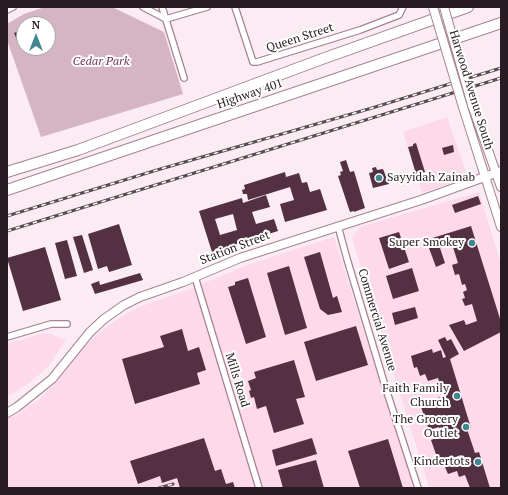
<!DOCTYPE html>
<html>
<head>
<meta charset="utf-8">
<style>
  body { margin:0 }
  #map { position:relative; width:508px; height:495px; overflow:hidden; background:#fbecf3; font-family:"PT Serif",serif }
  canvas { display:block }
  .frame { position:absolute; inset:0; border:8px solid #281b21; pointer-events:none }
  .north { position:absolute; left:16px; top:16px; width:40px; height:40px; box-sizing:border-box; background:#fff; border:1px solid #a9a4a6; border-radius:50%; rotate:0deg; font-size:11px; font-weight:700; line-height:16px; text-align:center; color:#281b21 }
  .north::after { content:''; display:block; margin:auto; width:14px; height:18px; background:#40878f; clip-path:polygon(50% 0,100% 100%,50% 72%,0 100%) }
</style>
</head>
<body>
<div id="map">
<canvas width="508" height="495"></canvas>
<div class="frame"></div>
<div class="north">N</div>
</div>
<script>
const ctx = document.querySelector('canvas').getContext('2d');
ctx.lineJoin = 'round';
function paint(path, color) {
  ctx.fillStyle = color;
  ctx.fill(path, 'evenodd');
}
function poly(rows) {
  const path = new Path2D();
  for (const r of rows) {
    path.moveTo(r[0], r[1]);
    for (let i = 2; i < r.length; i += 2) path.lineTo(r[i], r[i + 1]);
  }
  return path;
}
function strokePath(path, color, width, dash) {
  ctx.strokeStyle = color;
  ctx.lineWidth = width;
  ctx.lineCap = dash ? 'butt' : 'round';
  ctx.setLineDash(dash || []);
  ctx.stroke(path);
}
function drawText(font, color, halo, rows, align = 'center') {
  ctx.font = font + ' "PT Serif",serif';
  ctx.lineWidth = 4;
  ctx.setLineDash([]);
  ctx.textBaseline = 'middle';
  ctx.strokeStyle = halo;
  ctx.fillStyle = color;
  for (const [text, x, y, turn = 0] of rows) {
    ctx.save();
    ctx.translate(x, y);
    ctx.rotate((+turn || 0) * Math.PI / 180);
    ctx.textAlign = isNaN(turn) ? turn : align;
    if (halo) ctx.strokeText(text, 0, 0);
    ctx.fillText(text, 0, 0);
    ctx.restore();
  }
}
paint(poly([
  [447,117,467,175,464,179,422,193,403,132],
  [479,192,501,264,501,488,429,488,352,238,360,227],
  [334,237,414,488,7,488,7,419,16,415,37,401,56,383,84,347,100,332,119,318,139,307,183,292,247,265],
  [44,333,51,334,66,340,50,364,40,374,29,383,14,393,7,396,7,344]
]), '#fdd9e9');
paint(poly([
  [45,7,112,7,164,32,183,94,41,137,7,40,7,24,24,14],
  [24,24,48,24,48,48,24,48]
]), '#d5b4c3');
paint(poly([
  [24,29,24,36,17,40,14,33],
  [416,143,425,172,416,174,408,147,413,146,413,144],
  [453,145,454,152,444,155,442,148],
  [346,160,350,172,354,171,365,208,354,212,354,211,350,212,338,176,341,175,340,172,343,171,340,162],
  [376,167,377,170,383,169,389,184,373,188,369,173,373,172,372,168],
  [285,172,286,177,299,173,302,183,307,182,310,192,320,189,327,210,285,222,280,204,294,200,290,187,248,200,247,194,243,194,242,190,245,189,244,185],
  [266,195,270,207,252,212,256,224,274,219,278,231,212,252,199,211,242,198,243,203],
  [233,214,237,230,220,235,215,219],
  [478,196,481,204,455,213,452,205],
  [119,224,132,265,109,272,107,266,98,269,88,234],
  [471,226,501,322,501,332,464,351,449,325,464,320,466,325,477,321,472,304,465,306,462,299,465,298,463,292,467,290,465,284,462,285,459,274,455,275,452,265,458,263,452,244,440,248,445,263,436,267,426,240],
  [399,232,409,262,389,269,379,238],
  [82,235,93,270,84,273,73,237],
  [67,240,77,276,65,279,55,243],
  [45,247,61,300,23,311,7,258],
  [320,252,333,298,337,296,342,312,328,315,320,309,304,257],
  [289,266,307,328,285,335,267,273],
  [412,268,419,291,393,299,386,276],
  [140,273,143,280,95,294,91,284,99,281,100,285],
  [248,278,266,337,246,344,228,287,235,285,235,282],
  [415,307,418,318,395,325,392,313],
  [356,326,368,365,316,381,304,342],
  [182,329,188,351,199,347,206,370,197,373,200,384,135,404,122,359,164,347,160,336],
  [445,337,447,341,451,339,459,354,450,359,471,428,467,429,475,453,479,452,490,488,470,488,465,475,459,477,457,471,448,474,445,467,463,461,461,455,439,463,431,440,442,436,439,427,429,430,420,404,444,396,438,378,428,381,425,374,420,376,417,367,414,368,411,356,432,349,433,353,441,350,443,358,446,357,438,340],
  [294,360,305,397,296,399,304,424,274,433,266,406,257,409,254,397,251,398,249,391,251,390,248,381,256,378,254,372],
  [204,438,215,471,221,469,226,484,233,482,235,488,180,488,177,478,162,483,160,476,138,484,130,461],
  [312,438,317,454,276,466,272,450],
  [388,439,403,488,360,488,348,451],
  [316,460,324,488,283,488,278,470]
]), '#533042');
const street = poly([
  [143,7,166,19],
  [162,7,184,78],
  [235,7,253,62,257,62,360,30,399,15,403,7],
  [7,10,13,7],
  [166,19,207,7],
  [338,226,347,259,386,389,418,488],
  [195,277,259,488],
  [7,337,51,324,67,324]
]);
const secondary = poly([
  [472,105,501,187],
  [463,107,501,227],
  [7,413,17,407,52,379,90,332,104,319,124,305,140,297,183,282,240,258,421,200,501,171]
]);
const highway = poly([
  [7,172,78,150,322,59,468,7],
  [7,190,501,23]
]);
strokePath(street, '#a58393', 8);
strokePath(secondary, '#a58393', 10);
strokePath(highway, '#a58393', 12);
strokePath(street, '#fff', 5.5);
strokePath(secondary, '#fff', 8);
strokePath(highway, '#fff', 10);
const rail = poly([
  [7,216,157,170,372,108,501,68],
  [7,231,501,78],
  [159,488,173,484]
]);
strokePath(rail, '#584b51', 3);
strokePath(rail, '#fff', 1.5, [4.5]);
const secondaryBridge = poly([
  [433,7,463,107],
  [444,7,472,105]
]);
strokePath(secondaryBridge, '#a58393', 10, []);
strokePath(secondaryBridge, '#fff', 8);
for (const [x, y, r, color] of [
  [379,178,4,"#40878f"],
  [472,243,4,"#40878f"],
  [457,396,4,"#40878f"],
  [466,427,4,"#40878f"],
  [478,462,4,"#40878f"]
]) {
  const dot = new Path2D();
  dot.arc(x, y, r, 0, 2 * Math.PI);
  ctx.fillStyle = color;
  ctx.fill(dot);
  strokePath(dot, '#fff', 1.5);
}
drawText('12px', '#281b21', '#fff', [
  ["Queen Street",300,38,-18],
  ["Harwood Avenue South",471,90,73],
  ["Highway 401",250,94,-19],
  ["Station Street",235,248,-21],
  ["Commercial Avenue",377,320,73],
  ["Mills Road",237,380,73]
]);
drawText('italic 12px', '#703856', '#fff', [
  ["Cedar Park",101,62]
]);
drawText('12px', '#281b21', '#fff', [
  ["Sayyidah Zainab",387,178,"left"],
  ["Super Smokey",464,243],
  ["Faith Family",449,389],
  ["Church",449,403],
  ["The Grocery",458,420],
  ["Outlet",458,434],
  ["Kindertots",470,462]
], 'right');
</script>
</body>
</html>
